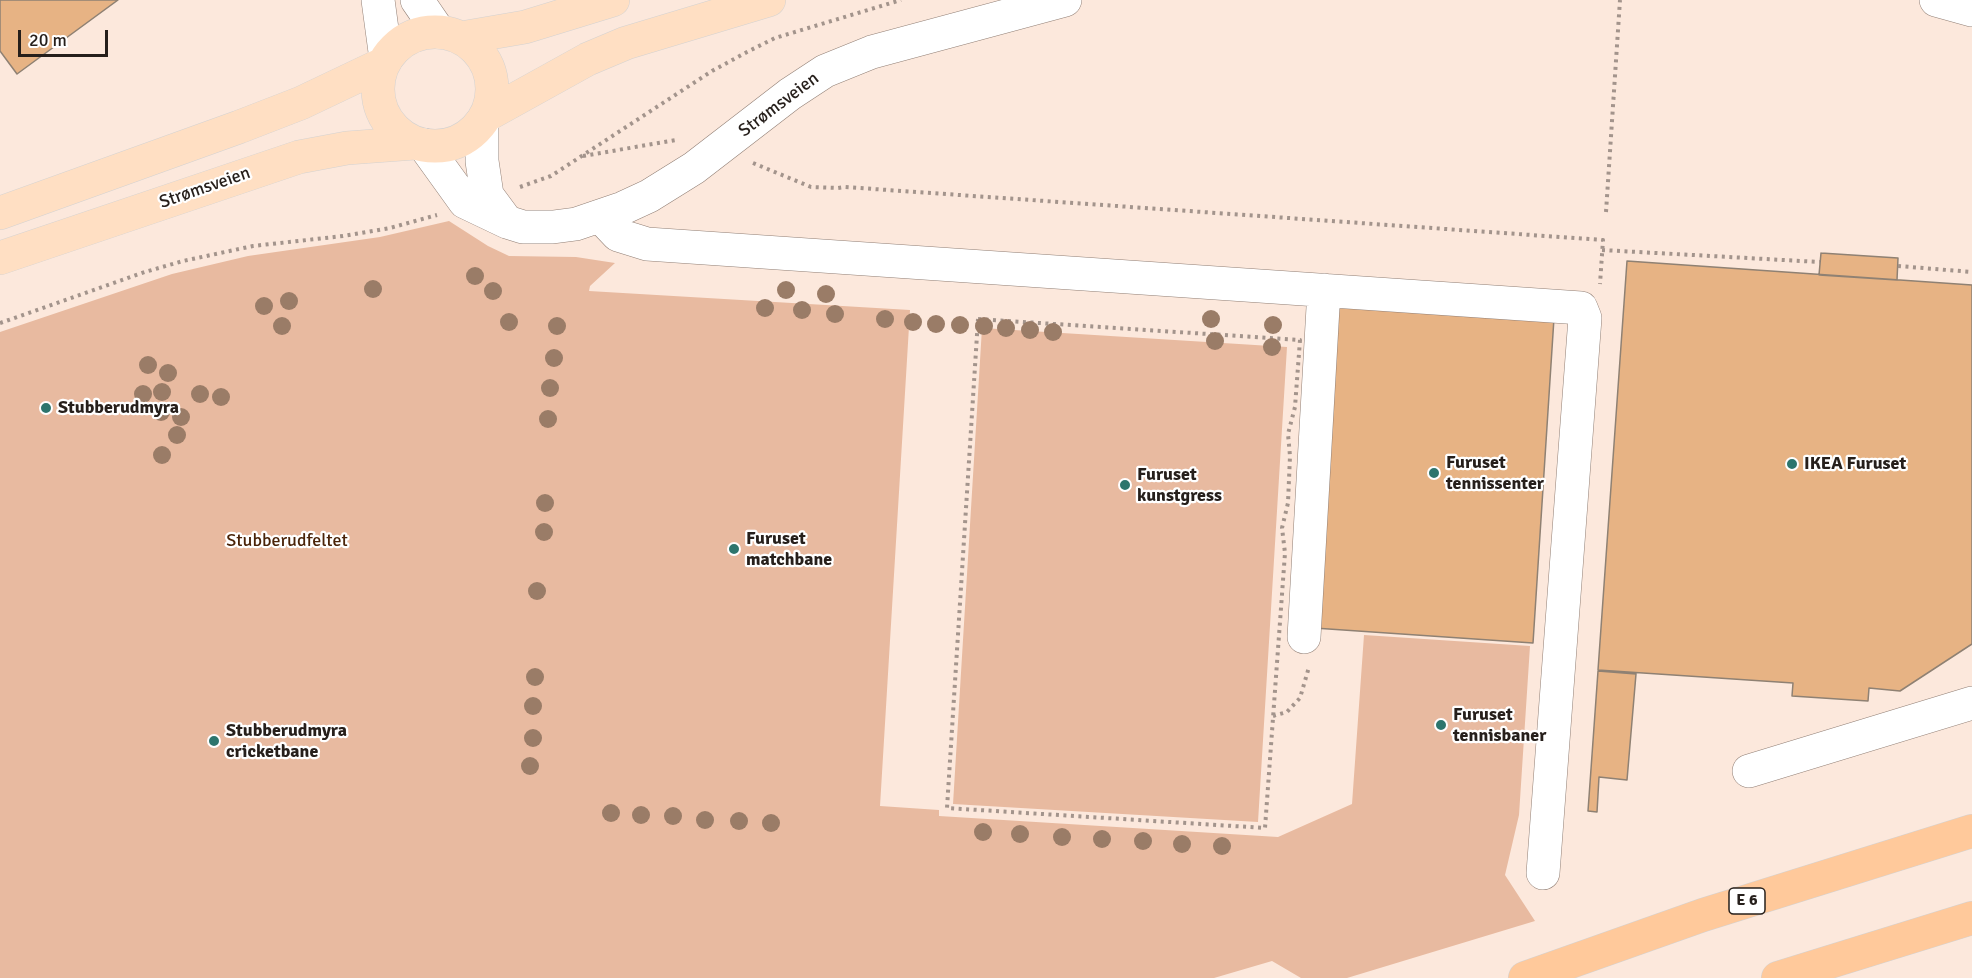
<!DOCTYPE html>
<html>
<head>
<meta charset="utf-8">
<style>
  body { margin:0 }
  #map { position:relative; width:1972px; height:978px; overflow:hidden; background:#fce8dc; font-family:Signika,sans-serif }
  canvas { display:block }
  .scale { position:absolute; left:18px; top:30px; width:90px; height:27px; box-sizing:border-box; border:3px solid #261f1b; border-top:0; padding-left:8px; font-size:18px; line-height:21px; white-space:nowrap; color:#261f1b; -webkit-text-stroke:4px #fff; paint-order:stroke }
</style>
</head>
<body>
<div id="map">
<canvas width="1972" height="978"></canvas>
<div class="scale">20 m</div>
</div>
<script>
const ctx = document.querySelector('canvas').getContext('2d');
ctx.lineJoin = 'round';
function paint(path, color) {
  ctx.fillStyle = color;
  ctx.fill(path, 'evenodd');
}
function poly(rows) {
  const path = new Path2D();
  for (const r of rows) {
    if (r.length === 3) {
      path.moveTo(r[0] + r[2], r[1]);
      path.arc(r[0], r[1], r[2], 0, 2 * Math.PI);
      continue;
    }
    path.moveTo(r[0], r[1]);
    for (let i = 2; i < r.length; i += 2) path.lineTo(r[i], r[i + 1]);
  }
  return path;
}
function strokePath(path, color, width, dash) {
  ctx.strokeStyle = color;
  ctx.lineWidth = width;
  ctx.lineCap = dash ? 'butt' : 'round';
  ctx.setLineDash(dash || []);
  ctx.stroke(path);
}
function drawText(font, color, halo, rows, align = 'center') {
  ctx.font = font + ' Signika,sans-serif';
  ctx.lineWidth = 4.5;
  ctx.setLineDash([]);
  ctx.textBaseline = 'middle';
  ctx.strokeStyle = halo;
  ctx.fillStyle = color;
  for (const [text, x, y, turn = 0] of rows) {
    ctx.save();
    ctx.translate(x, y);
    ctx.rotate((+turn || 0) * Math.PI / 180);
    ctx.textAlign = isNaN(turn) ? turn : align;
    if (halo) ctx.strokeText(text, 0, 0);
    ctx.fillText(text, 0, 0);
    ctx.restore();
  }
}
paint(poly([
  [449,221,488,246,509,256,576,257,615,263,590,286,589,291,910,310,880,806,939,810,939,816,1278,837,1352,804,1364,635,1530,646,1519,815,1505,875,1535,921,1347,978,1301,978,1272,961,1214,978,0,978,0,332,172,274,248,256,380,237],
  [982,328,1287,347,1258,822,953,804]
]), '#e8baa0');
const building = poly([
  [0,0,118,0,17,74,0,51,0,0],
  [1821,253,1898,258,1897,280,1819,275,1821,253],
  [1627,261,1972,285,1972,644,1900,691,1869,688,1868,701,1792,696,1793,683,1598,670,1627,261],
  [1335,304,1554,318,1533,643,1314,628,1335,304],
  [1598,671,1636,674,1627,780,1599,777,1597,812,1588,811,1598,671]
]);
paint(building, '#e7b384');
strokePath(building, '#8f8173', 1.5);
const minor = poly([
  [378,0,386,59],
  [417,0,439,32],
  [1936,0,1972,10],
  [482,122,482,161,487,195,507,222],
  [424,145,465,202,507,222,523,227,553,227,576,224,623,208,649,196,694,168,790,94,825,71,872,52,1065,0],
  [600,216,618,235,647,244,1581,308,1585,318,1543,873],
  [1304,637,1324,290],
  [1749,771,1972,703]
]);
const major = poly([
  [435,89,57],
  [461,38,525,27,613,0],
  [485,116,588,59,626,43,769,0],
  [0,213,239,127,301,103,383,64],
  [0,258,299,157,347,148,415,143]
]);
const highway = poly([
  [1525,978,1703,915,1972,831],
  [1778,978,1972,918]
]);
strokePath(minor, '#917f75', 34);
strokePath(major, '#d4d2d1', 34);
strokePath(highway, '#d4d2d1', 34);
strokePath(poly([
  [583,156,676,140],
  [753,163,811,187,838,188,845,187,1603,240,1600,284],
  [520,187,551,176,712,71,747,52,775,38,901,0],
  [1606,212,1620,0],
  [1602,250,1820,262],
  [1898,266,1972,272],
  [978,319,1300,340,1295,407,1288,434,1290,456,1288,503,1282,528,1285,553,1265,828,947,808,978,319],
  [0,323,145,272,183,261,253,246,343,236,390,228,437,215],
  [1273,716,1287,712,1300,698,1309,667]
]), '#a3948c', 4, [3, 4.5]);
strokePath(minor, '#fff', 33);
strokePath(major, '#ffdfc3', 33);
strokePath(highway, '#ffc99b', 33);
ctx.fillStyle = '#9a7c67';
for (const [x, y] of [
  [475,276],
  [373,289],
  [786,290],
  [493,291],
  [826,294],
  [289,301],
  [264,306],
  [765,308],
  [802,310],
  [835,314],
  [885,319],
  [1211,319],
  [509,322],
  [913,322],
  [936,324],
  [960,325],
  [1273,325],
  [282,326],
  [557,326],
  [984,326],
  [1006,328],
  [1030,330],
  [1053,332],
  [1215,341],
  [1272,347],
  [554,358],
  [148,365],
  [168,373],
  [550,388],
  [162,392],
  [143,394],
  [200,394],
  [221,397],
  [161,412],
  [181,417],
  [548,419],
  [177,435],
  [162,455],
  [545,503],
  [544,532],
  [537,591],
  [535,677],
  [533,706],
  [533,738],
  [530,766],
  [611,813],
  [641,815],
  [673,816],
  [705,820],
  [739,821],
  [771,823],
  [983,832],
  [1020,834],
  [1062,837],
  [1102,839],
  [1143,841],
  [1182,844],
  [1222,846]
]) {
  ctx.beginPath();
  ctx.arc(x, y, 9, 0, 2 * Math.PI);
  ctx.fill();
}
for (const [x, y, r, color] of [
  [46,408,6,"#2d756d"],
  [1792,464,6,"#2d756d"],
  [1434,473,6,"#2d756d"],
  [1125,485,6,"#2d756d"],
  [734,549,6,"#2d756d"],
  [1441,725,6,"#2d756d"],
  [214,741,6,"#2d756d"]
]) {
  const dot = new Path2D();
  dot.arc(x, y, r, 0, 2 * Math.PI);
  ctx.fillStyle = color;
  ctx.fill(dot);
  strokePath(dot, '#fff', 2);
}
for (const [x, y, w] of [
  [1747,901,36]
]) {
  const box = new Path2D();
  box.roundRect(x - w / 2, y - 13, w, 26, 4.5);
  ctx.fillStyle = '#fff';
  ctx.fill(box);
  strokePath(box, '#261f1b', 1.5);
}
drawText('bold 16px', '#261f1b', null, [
  ["E 6",1747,901]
]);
drawText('18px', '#261f1b', '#fff', [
  ["Strømsveien",779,105,-37],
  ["Strømsveien",205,188,-19]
]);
drawText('bold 18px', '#261f1b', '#fff', [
  ["Stubberudmyra",58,408],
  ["Furuset",1446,463],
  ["tennissenter",1446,484],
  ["IKEA Furuset",1804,464],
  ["Furuset",1137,475],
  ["kunstgress",1137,496],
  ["Furuset",746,539],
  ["matchbane",746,560],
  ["Furuset",1453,715],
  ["tennisbaner",1453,736],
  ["Stubberudmyra",226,731],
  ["cricketbane",226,752]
], 'left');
drawText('18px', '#4a2308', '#fff', [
  ["Stubberudfeltet",287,541]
]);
</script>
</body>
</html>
